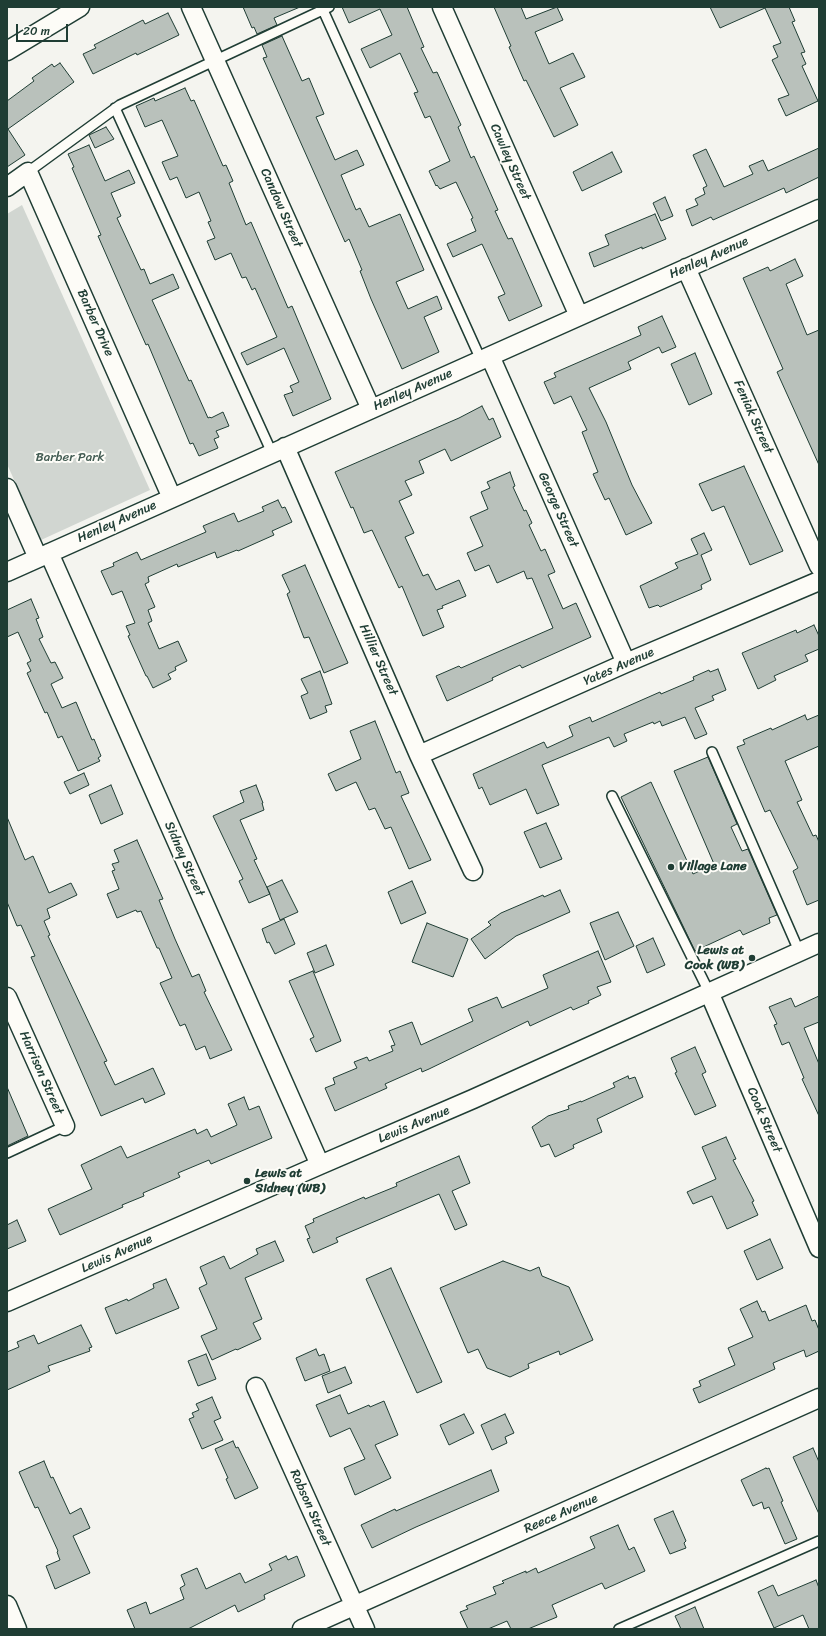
<!DOCTYPE html>
<html>
<head>
<meta charset="utf-8">
<style>
  body { margin:0 }
  #map { position:relative; width:826px; height:1636px; overflow:hidden; background:#f4f4ef; font-family:Sriracha,sans-serif }
  canvas { display:block }
  .frame { position:absolute; inset:0; border:8px solid #1f3d34; pointer-events:none }
  .scale { position:absolute; left:16px; top:24px; width:52px; height:18px; box-sizing:border-box; border:2px solid #1f3d34; border-top:0; padding-left:5px; font-size:12px; line-height:14px; white-space:nowrap; color:#1f3d34; -webkit-text-stroke:3px #fdfcf7; paint-order:stroke }
</style>
</head>
<body>
<div id="map">
<canvas width="826" height="1636"></canvas>
<div class="frame"></div>
<div class="scale">20 m</div>
</div>
<script>
const ctx = document.querySelector('canvas').getContext('2d');
ctx.lineJoin = 'round';
function paint(path, color) {
  ctx.fillStyle = color;
  ctx.fill(path, 'evenodd');
}
function poly(rows) {
  const path = new Path2D();
  for (const r of rows) {
    path.moveTo(r[0], r[1]);
    for (let i = 2; i < r.length; i += 2) path.lineTo(r[i], r[i + 1]);
  }
  return path;
}
function strokePath(path, color, width, dash) {
  ctx.strokeStyle = color;
  ctx.lineWidth = width;
  ctx.lineCap = dash ? 'butt' : 'round';
  ctx.setLineDash(dash || []);
  ctx.stroke(path);
}
function drawText(font, color, halo, rows, align = 'center') {
  ctx.font = font + ' Sriracha,sans-serif';
  ctx.lineWidth = 4;
  ctx.setLineDash([]);
  ctx.textBaseline = 'middle';
  ctx.strokeStyle = halo;
  ctx.fillStyle = color;
  for (const [text, x, y, turn = 0] of rows) {
    ctx.save();
    ctx.translate(x, y);
    ctx.rotate((+turn || 0) * Math.PI / 180);
    ctx.textAlign = isNaN(turn) ? turn : align;
    if (halo) ctx.strokeText(text, 0, 0);
    ctx.fillText(text, 0, 0);
    ctx.restore();
  }
}
paint(poly([
  [22,205,150,490,41,540,7,464,7,214]
]), '#d1d6d1');
const building = poly([
  [243,7,300,7,274,18,277,25,257,34,254,27,252,28,243,7],
  [342,7,407,7,424,47,421,48,433,73,437,72,461,125,458,127,471,158,474,156,498,210,495,211,508,239,512,238,542,306,509,321,498,297,505,294,482,244,453,257,447,244,476,231,471,219,473,218,456,182,440,189,437,185,436,186,429,171,450,161,430,116,425,118,414,93,418,92,400,53,370,68,361,49,392,35,380,9,349,23,342,7],
  [494,7,521,7,526,19,557,7,563,20,535,32,549,64,573,53,585,77,560,88,578,125,554,137,526,80,524,81,509,47,511,46,494,7],
  [710,7,789,7,795,21,792,22,805,52,801,53,806,64,802,66,818,101,786,116,778,99,789,95,772,60,778,57,773,46,781,43,765,8,720,28,710,7],
  [168,13,179,35,137,55,136,53,93,74,83,54,96,48,94,45,143,20,145,24,168,13],
  [282,36,302,81,309,78,324,114,316,117,335,160,357,150,364,165,341,175,356,210,360,208,369,227,400,214,424,270,396,282,408,309,437,296,442,309,424,317,439,352,402,369,371,299,360,271,362,270,349,239,345,242,263,58,267,57,262,45,282,36],
  [60,63,74,82,8,129,25,155,7,167,7,101,34,81,32,78,52,64,54,67,60,63],
  [185,88,191,101,194,100,223,166,226,165,233,181,229,183,246,225,251,222,288,308,292,306,331,399,293,416,284,395,293,392,290,386,299,382,284,348,247,365,241,353,277,337,255,288,252,290,246,277,242,278,231,253,215,260,207,241,215,238,208,222,211,221,199,192,186,198,177,177,170,180,162,162,178,156,162,120,145,127,136,106,154,98,155,101,185,88],
  [106,127,114,139,95,148,89,135,106,127],
  [89,145,105,181,129,170,135,183,111,193,121,216,117,218,141,270,144,269,150,284,173,274,179,288,152,300,189,381,191,380,208,418,210,417,211,418,223,412,229,426,216,431,219,437,214,439,218,448,199,456,193,443,190,444,148,344,146,345,130,309,98,236,101,235,72,168,74,167,68,154,89,145],
  [819,148,819,177,786,193,784,188,713,220,711,217,692,226,686,210,698,205,695,199,705,194,703,188,707,186,693,155,706,149,724,187,753,174,749,166,763,160,768,171,819,148],
  [612,152,622,172,582,191,573,172,612,152],
  [665,197,673,216,661,221,653,203,665,197],
  [655,214,666,239,642,249,642,247,594,267,589,253,609,245,605,235,655,214],
  [795,259,803,276,786,284,807,335,819,330,819,465,777,372,783,369,743,278,768,267,770,271,795,259],
  [662,316,676,347,662,353,659,347,628,362,631,369,589,388,606,422,632,485,652,523,626,535,609,498,605,500,593,474,598,472,582,432,587,430,571,396,554,404,544,382,556,377,554,373,641,335,638,327,662,316],
  [695,353,712,394,689,405,671,364,695,353],
  [482,406,489,420,493,418,501,437,451,461,445,449,419,461,424,473,405,481,412,495,399,501,414,533,405,537,423,576,428,574,436,590,459,580,466,596,442,606,443,608,437,610,444,627,423,636,402,586,399,588,372,530,364,533,353,507,351,508,335,472,459,418,482,406],
  [744,466,783,551,750,565,724,506,712,511,699,484,744,466],
  [510,472,515,486,513,487,524,511,526,510,532,523,529,525,541,551,545,549,555,572,548,575,563,609,576,603,591,637,522,668,520,665,492,678,493,680,447,701,436,676,459,666,461,668,553,628,532,578,527,579,524,571,497,583,489,565,475,571,467,553,483,546,470,517,488,509,481,492,490,488,487,482,510,472],
  [278,500,282,508,285,507,292,522,272,531,274,535,238,551,237,550,217,558,215,552,178,567,177,564,148,577,149,582,145,584,155,607,148,610,152,621,148,623,159,649,178,641,187,661,175,667,176,670,168,674,171,679,153,688,147,676,146,676,128,636,130,635,126,626,135,623,122,591,112,595,101,571,114,566,113,563,137,552,141,560,206,532,203,526,234,513,238,522,264,511,262,507,278,500],
  [704,533,712,550,701,555,711,580,701,585,702,589,660,607,658,605,649,608,640,586,678,568,675,563,698,554,691,539,704,533],
  [305,565,348,663,324,673,309,637,304,638,287,594,290,592,282,575,305,565],
  [31,599,39,618,36,619,43,637,39,639,51,663,55,662,63,678,51,684,62,708,76,702,92,740,94,739,101,756,98,758,100,761,78,771,62,736,58,738,47,712,45,713,27,673,31,671,27,663,31,661,18,632,7,637,7,610,31,599],
  [814,625,819,636,819,649,805,655,808,661,774,676,776,680,758,689,742,653,796,630,797,633,814,625],
  [718,669,726,690,712,696,714,700,695,708,707,734,695,739,685,717,662,726,660,721,654,724,653,722,624,734,627,741,614,747,609,737,542,765,559,805,537,814,526,789,490,805,482,787,479,789,473,774,544,742,547,748,573,736,569,726,590,717,592,722,660,692,661,694,694,680,693,677,709,670,710,672,718,669],
  [320,671,332,704,325,706,327,712,310,719,301,696,308,693,301,679,320,671],
  [805,715,807,720,819,715,819,746,785,761,802,800,797,802,813,836,816,835,819,842,819,900,807,905,793,871,798,868,770,810,765,812,737,747,745,744,743,740,771,728,772,730,805,715],
  [375,721,396,773,400,771,409,793,401,796,431,860,409,869,391,827,385,829,375,808,369,810,356,782,336,791,328,774,361,759,350,731,375,721],
  [708,757,737,824,731,827,742,851,748,849,777,915,769,918,770,923,743,935,740,930,695,951,621,797,651,782,693,874,714,864,674,771,708,757],
  [84,773,89,785,70,794,64,782,84,773],
  [111,785,123,814,101,824,89,795,111,785],
  [256,785,263,803,262,803,264,810,240,820,257,859,254,860,270,894,249,903,239,881,243,879,213,816,244,802,240,791,256,785],
  [7,817,25,860,33,856,49,893,71,883,77,895,47,909,50,918,44,921,50,935,48,936,107,1061,104,1062,115,1085,153,1068,165,1094,145,1103,143,1098,101,1116,31,957,35,956,21,925,17,926,7,902,7,817],
  [546,823,562,859,540,868,524,832,546,823],
  [137,840,163,899,159,900,175,939,192,977,199,974,206,991,204,992,232,1050,210,1059,205,1046,196,1050,185,1024,180,1026,160,983,172,978,159,948,157,948,141,911,137,912,136,910,117,918,107,894,119,889,112,871,115,870,112,864,119,862,114,850,137,840],
  [282,880,298,912,280,920,267,887,282,880],
  [412,881,426,913,401,924,388,892,412,881],
  [560,890,570,912,516,936,485,959,471,939,491,925,488,922,501,913,543,895,544,897,560,890],
  [618,912,634,946,605,960,590,923,618,912],
  [284,919,295,944,275,954,269,942,267,943,262,929,284,919],
  [427,923,468,939,453,977,412,962,427,923],
  [653,938,665,965,647,973,636,946,653,938],
  [326,945,334,965,315,973,307,953,326,945],
  [598,951,611,982,597,987,601,995,588,1001,589,1003,573,1010,571,1007,530,1026,528,1021,429,1069,422,1072,421,1068,385,1084,387,1088,335,1111,325,1088,335,1084,333,1078,357,1068,354,1062,367,1057,369,1061,393,1051,391,1046,395,1045,389,1031,412,1022,421,1045,473,1021,468,1009,497,997,502,1008,548,988,543,975,598,951],
  [313,971,341,1041,316,1052,310,1039,314,1037,289,981,313,971],
  [819,996,819,1022,804,1028,819,1064,819,1116,802,1079,804,1078,789,1042,782,1045,774,1025,777,1024,769,1007,791,998,795,1007,819,996],
  [695,1047,706,1072,702,1074,716,1106,695,1115,675,1073,677,1072,671,1058,695,1047],
  [628,1076,629,1079,635,1077,643,1097,597,1119,602,1132,573,1145,574,1148,555,1157,549,1144,541,1147,532,1127,548,1116,569,1109,568,1106,581,1101,581,1102,615,1087,613,1083,628,1076],
  [7,1087,28,1136,7,1146,7,1087],
  [244,1097,249,1110,259,1106,272,1138,211,1164,209,1160,178,1173,180,1177,143,1193,144,1196,122,1205,123,1207,60,1235,48,1209,92,1189,81,1165,121,1146,127,1158,195,1129,197,1134,207,1129,211,1137,237,1125,228,1104,244,1097],
  [726,1137,736,1159,733,1160,754,1201,752,1202,758,1215,727,1229,712,1196,693,1204,687,1192,716,1179,702,1147,726,1137],
  [459,1156,470,1183,452,1191,467,1225,455,1230,439,1194,336,1238,338,1242,313,1253,307,1239,310,1238,305,1226,314,1222,313,1219,364,1197,365,1199,397,1186,396,1183,459,1156],
  [17,1220,26,1241,7,1249,7,1225,17,1220],
  [770,1239,783,1268,757,1280,744,1251,770,1239],
  [275,1241,284,1261,245,1278,262,1319,253,1323,261,1339,237,1350,236,1349,212,1360,201,1336,217,1329,199,1288,207,1284,200,1267,224,1256,230,1269,258,1254,256,1249,275,1241],
  [503,1261,530,1271,539,1267,542,1276,569,1287,593,1340,560,1355,559,1351,528,1364,529,1368,510,1377,487,1368,478,1349,468,1353,440,1288,503,1261],
  [391,1268,442,1382,417,1393,366,1279,391,1268],
  [166,1279,179,1308,116,1334,105,1308,127,1299,128,1301,154,1288,153,1284,166,1279],
  [757,1301,762,1312,765,1311,769,1321,806,1305,812,1321,815,1320,819,1330,819,1351,806,1357,804,1350,773,1363,775,1369,699,1403,693,1389,701,1386,699,1381,735,1365,728,1348,753,1337,740,1309,757,1301],
  [81,1325,92,1347,89,1348,90,1351,48,1366,50,1371,7,1390,7,1352,19,1347,17,1342,34,1335,38,1344,81,1325],
  [316,1349,319,1356,324,1354,330,1371,305,1381,296,1358,316,1349],
  [206,1354,216,1379,198,1386,188,1361,206,1354],
  [345,1367,352,1383,328,1393,322,1376,345,1367],
  [340,1395,348,1414,369,1405,370,1407,384,1401,398,1435,375,1445,391,1478,355,1495,344,1468,365,1459,350,1428,330,1437,316,1405,340,1395],
  [212,1397,221,1418,214,1421,223,1440,202,1449,189,1419,194,1417,192,1413,199,1410,196,1404,212,1397],
  [464,1414,474,1433,449,1445,440,1425,464,1414],
  [505,1414,514,1433,505,1437,507,1443,492,1450,481,1425,505,1414],
  [233,1441,236,1448,238,1447,258,1488,235,1499,226,1479,228,1478,215,1449,233,1441],
  [813,1448,819,1462,819,1514,793,1457,813,1448],
  [44,1461,51,1478,53,1477,70,1514,81,1508,90,1528,73,1536,90,1573,55,1589,46,1566,60,1560,57,1552,58,1551,38,1507,35,1508,19,1472,44,1461],
  [766,1468,767,1469,769,1468,783,1501,781,1502,797,1539,785,1544,769,1507,764,1509,762,1502,753,1506,741,1480,766,1468],
  [491,1470,499,1491,416,1527,372,1548,361,1525,395,1509,396,1511,491,1470],
  [673,1511,686,1541,684,1543,686,1548,670,1554,654,1519,673,1511],
  [618,1525,629,1550,634,1547,645,1571,605,1589,602,1583,552,1605,557,1617,528,1629,511,1629,507,1621,488,1629,468,1629,460,1612,468,1609,466,1606,496,1594,493,1587,504,1583,502,1581,526,1571,526,1573,536,1568,538,1573,595,1548,590,1537,618,1525],
  [286,1556,288,1560,297,1556,305,1576,264,1595,265,1599,238,1612,235,1605,188,1629,135,1629,127,1610,146,1602,150,1614,184,1599,180,1588,185,1585,181,1575,197,1568,206,1589,240,1573,245,1583,272,1570,269,1564,286,1556],
  [816,1580,819,1588,819,1629,809,1629,803,1615,774,1628,758,1592,773,1585,778,1596,816,1580],
  [695,1607,704,1629,681,1629,675,1616,695,1607]
]);
paint(building, '#b9c1bb');
strokePath(building, '#1f3d34', 1);
const lane = poly([
  [323,10,481,360],
  [115,108,272,453],
  [28,172,120,105,329,7],
  [712,752,799,951],
  [612,796,709,992],
  [7,1153,65,1126],
  [619,1629,819,1541]
]);
const street = poly([
  [191,7,371,409],
  [442,7,579,316],
  [7,51,80,7],
  [7,187,28,172,172,498],
  [686,268,819,566],
  [490,356,626,663],
  [285,447,419,755,473,871],
  [7,488,38,558],
  [49,553,320,1165],
  [7,572,819,209],
  [419,755,626,663,819,581],
  [709,992,819,1248],
  [7,997,65,1126],
  [7,1302,320,1165,473,1099,819,943],
  [256,1387,365,1629],
  [7,1605,17,1629],
  [302,1629,819,1398]
]);
strokePath(lane, '#1f3d34', 12);
strokePath(street, '#1f3d34', 21);
strokePath(lane, '#fdfcf7', 9);
strokePath(street, '#fdfcf7', 18);
for (const [x, y, r, color] of [
  [671,867,4,"#1f3d34"],
  [752,958,4,"#1f3d34"],
  [247,1181,4,"#1f3d34"]
]) {
  const dot = new Path2D();
  dot.arc(x, y, r, 0, 2 * Math.PI);
  ctx.fillStyle = color;
  ctx.fill(dot);
  strokePath(dot, '#fdfcf7', 1.5);
}
drawText('13px', '#1f3d34', '#fdfcf7', [
  ["Cawley Street",510,162,66],
  ["Candow Street",281,208,66],
  ["Henley Avenue",709,258,-24],
  ["Barber Drive",95,323,66],
  ["Henley Avenue",413,390,-24],
  ["Feniak Street",753,417,66],
  ["George Street",558,510,66],
  ["Henley Avenue",117,522,-24],
  ["Hillier Street",378,660,66],
  ["Yates Avenue",619,667,-24],
  ["Sidney Street",184,859,66],
  ["Harrison Street",41,1073,66],
  ["Cook Street",764,1120,67],
  ["Lewis Avenue",414,1125,-23],
  ["Lewis Avenue",117,1254,-24],
  ["Robson Street",310,1508,66],
  ["Reece Avenue",561,1514,-24]
]);
drawText('13px', '#435c53', '#fdfcf7', [
  ["Barber Park",70,458]
]);
drawText('bold 13px', '#1f3d34', '#fdfcf7', [
  ["Village Lane",679,867],
  ["Lewis at",744,951,"right"],
  ["Cook (WB)",744,966,"right"],
  ["Lewis at",255,1174],
  ["Sidney (WB)",255,1189]
], 'left');
</script>
</body>
</html>
